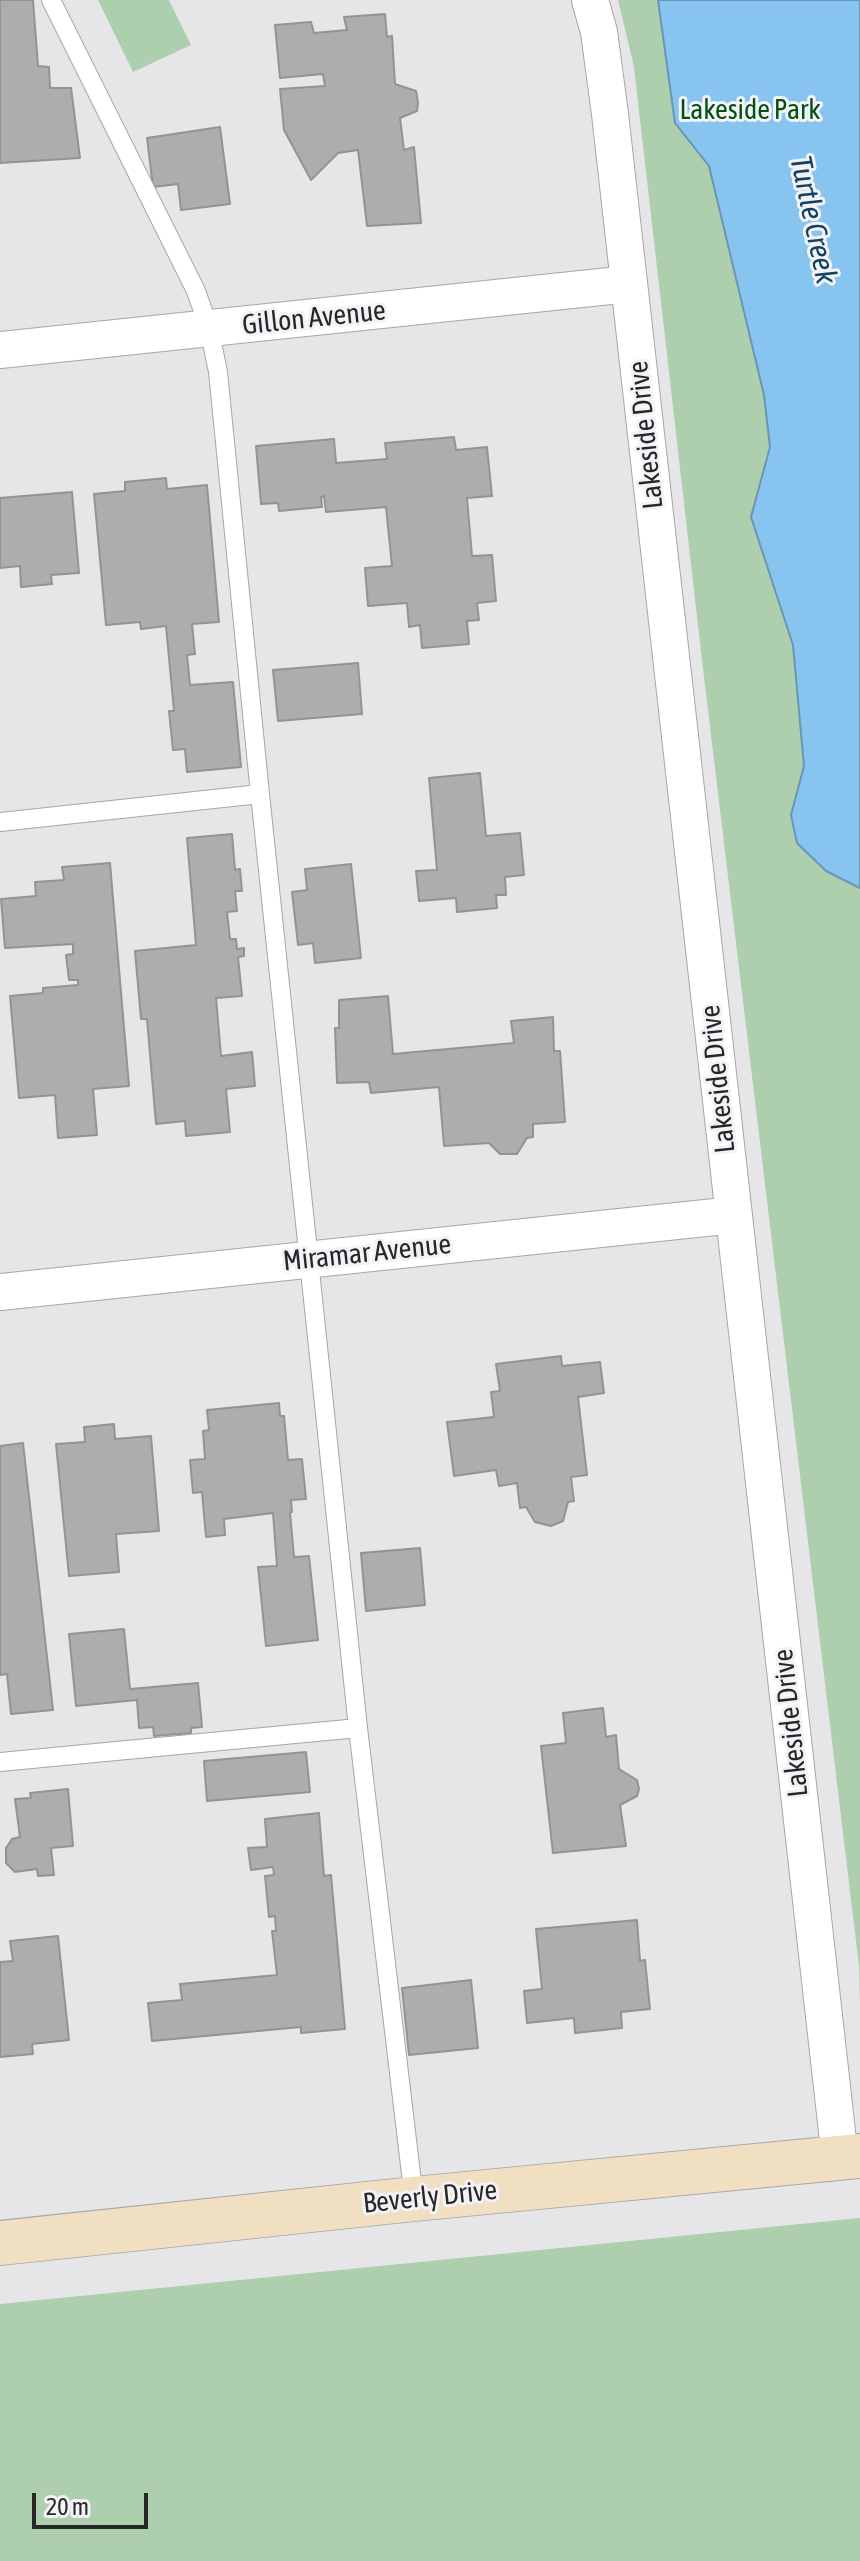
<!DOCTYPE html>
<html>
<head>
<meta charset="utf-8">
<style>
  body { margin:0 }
  #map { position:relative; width:860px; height:2561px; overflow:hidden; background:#e6e5e8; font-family:"Asap Condensed",sans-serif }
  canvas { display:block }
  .scale { position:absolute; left:32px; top:2493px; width:116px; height:36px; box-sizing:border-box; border:4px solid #272728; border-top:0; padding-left:10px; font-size:24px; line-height:28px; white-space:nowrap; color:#272728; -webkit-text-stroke:6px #f3f2f6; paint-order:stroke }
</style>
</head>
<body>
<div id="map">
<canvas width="860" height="2561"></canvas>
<div class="scale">20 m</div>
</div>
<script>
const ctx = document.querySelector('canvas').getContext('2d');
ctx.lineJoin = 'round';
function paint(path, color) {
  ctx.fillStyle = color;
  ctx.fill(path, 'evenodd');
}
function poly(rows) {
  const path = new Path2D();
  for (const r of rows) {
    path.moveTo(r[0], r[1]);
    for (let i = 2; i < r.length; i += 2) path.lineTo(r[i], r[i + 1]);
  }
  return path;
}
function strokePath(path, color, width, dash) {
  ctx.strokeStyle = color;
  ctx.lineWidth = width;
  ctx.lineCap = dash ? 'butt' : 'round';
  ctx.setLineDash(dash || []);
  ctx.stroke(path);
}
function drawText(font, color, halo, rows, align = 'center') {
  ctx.font = font + ' "Asap Condensed",sans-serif';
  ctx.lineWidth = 6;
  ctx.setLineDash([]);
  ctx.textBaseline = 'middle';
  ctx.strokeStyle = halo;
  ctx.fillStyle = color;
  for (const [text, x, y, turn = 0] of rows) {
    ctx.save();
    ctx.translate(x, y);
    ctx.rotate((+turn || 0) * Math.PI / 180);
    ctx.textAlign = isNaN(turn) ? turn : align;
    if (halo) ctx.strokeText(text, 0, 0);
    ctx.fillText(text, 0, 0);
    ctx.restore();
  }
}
paint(poly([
  [98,0,169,0,191,45,133,72],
  [618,0,860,0,860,2003,859,1966,702,660,634,67],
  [860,2218,860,2561,0,2561,0,2304]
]), '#adcfad');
const water = poly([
  [658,0,860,0,860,888,826,871,797,843,791,815,804,766,793,645,751,517,770,447,764,395,709,166,675,123,658,0]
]);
paint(water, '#87c5f0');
strokePath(water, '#6a96b4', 2);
const building = poly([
  [0,0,33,0,38,66,49,67,50,88,71,88,80,158,0,163,0,0],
  [385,14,387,37,392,36,395,84,416,91,418,103,417,111,400,118,404,150,414,147,421,223,367,226,358,150,338,153,311,180,284,130,280,89,325,86,323,74,280,78,275,25,311,22,314,33,347,30,344,17,385,14],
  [220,127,230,204,181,210,178,184,153,187,147,138,220,127],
  [454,437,456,450,487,447,492,496,467,498,472,556,492,555,496,601,477,603,479,620,467,621,469,644,422,648,420,625,409,627,407,603,368,606,365,568,392,566,386,507,326,512,324,496,321,497,322,507,279,511,278,503,261,504,256,446,334,439,336,463,387,459,385,443,454,437],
  [166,478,167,489,207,485,219,622,192,624,195,654,187,655,190,685,233,682,241,767,187,772,185,749,173,750,169,711,174,711,166,626,141,629,140,622,106,625,94,494,125,491,125,482,166,478],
  [72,492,79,573,51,575,52,584,21,587,20,566,0,568,0,498,72,492],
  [358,663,362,714,278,721,273,670,358,663],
  [480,773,486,836,520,833,524,875,505,877,506,895,496,895,497,908,457,912,456,898,419,901,416,871,437,870,429,778,480,773],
  [232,834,235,870,240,869,242,891,235,891,237,911,227,912,230,939,236,939,237,949,244,948,244,956,238,957,242,996,216,998,221,1056,252,1052,255,1086,226,1089,230,1132,186,1136,185,1121,156,1124,147,1019,141,1019,135,951,196,945,187,838,232,834],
  [110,863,129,1086,93,1089,97,1135,58,1138,55,1095,19,1098,10,996,43,993,43,988,78,985,78,980,69,980,66,955,73,954,73,944,5,948,1,899,36,896,35,882,64,880,62,867,110,863],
  [351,864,361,958,315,963,313,943,298,945,292,892,307,890,305,869,351,864],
  [388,996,393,1054,514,1043,511,1021,553,1017,554,1051,560,1051,565,1122,533,1124,533,1137,527,1138,517,1154,500,1154,489,1143,444,1146,439,1087,371,1093,369,1082,337,1083,335,1028,339,1028,339,1000,388,996],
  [561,1356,562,1366,600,1362,604,1393,578,1397,587,1475,571,1477,574,1501,568,1502,563,1521,551,1526,535,1522,526,1507,520,1508,517,1483,499,1486,496,1470,454,1476,447,1422,494,1417,491,1392,500,1391,496,1364,561,1356],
  [279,1403,280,1416,284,1416,288,1460,302,1459,306,1499,291,1500,292,1512,290,1512,294,1557,309,1556,318,1640,266,1646,258,1567,277,1566,273,1513,224,1519,225,1535,206,1537,202,1492,193,1493,190,1460,205,1459,203,1431,209,1430,207,1410,279,1403],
  [114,1424,115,1439,151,1436,159,1531,116,1534,119,1572,69,1576,56,1444,85,1442,84,1427,114,1424],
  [23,1443,53,1710,11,1714,7,1674,0,1675,0,1446,23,1443],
  [420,1548,425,1605,366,1611,361,1553,420,1548],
  [124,1629,130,1689,198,1683,202,1727,191,1728,191,1733,154,1736,153,1727,139,1728,137,1700,76,1706,69,1634,124,1629],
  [603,1708,606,1737,616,1735,619,1769,637,1780,639,1789,637,1796,620,1805,626,1846,553,1853,541,1746,566,1743,563,1713,603,1708],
  [306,1752,310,1792,207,1801,204,1761,306,1752],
  [68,1789,73,1846,51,1848,54,1875,38,1876,37,1869,15,1872,6,1863,6,1848,12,1839,20,1837,15,1799,31,1798,30,1793,68,1789],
  [319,1813,324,1876,331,1875,345,2029,301,2033,301,2027,152,2041,148,2003,182,2000,180,1984,277,1975,272,1931,276,1931,275,1916,269,1917,265,1876,274,1875,273,1867,251,1870,248,1848,267,1847,265,1819,319,1813],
  [637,1920,640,1961,645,1960,650,2009,621,2012,622,2028,575,2033,574,2018,527,2023,524,1991,542,1989,536,1929,637,1920],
  [58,1936,69,2040,32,2044,33,2054,0,2057,0,1962,13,1961,10,1941,58,1936],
  [471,1980,478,2048,409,2055,402,1988,471,1980]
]);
paint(building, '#afacb0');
strokePath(building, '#949295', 2);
const lane = poly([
  [51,0,196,291,209,328,218,372,260,794,358,1728,414,2199],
  [0,822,260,794],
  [0,1762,358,1728]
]);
const street = poly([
  [590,0,599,32,610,114,840,2158],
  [0,350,629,284],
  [0,1292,734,1215]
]);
const secondary = poly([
  [0,2243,414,2199,860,2156]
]);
strokePath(lane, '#a6a5a9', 20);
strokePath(street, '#a6a5a9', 38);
strokePath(secondary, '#a6a5a9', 46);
strokePath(lane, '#fff', 18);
strokePath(street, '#fff', 36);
strokePath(secondary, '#f1dfc1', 44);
drawText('28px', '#035112', '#f3f2f6', [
  ["Lakeside Park",750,110]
]);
drawText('28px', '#272728', '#f3f2f6', [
  ["Gillon Avenue",314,318,-6],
  ["Lakeside Drive",646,435,-96],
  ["Lakeside Drive",718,1079,-96],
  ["Miramar Avenue",367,1253,-6],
  ["Lakeside Drive",791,1723,-96],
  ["Beverly Drive",430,2197,-6]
]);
drawText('italic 30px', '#12425f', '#f3f2f6', [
  ["Turtle Creek",813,220,78]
]);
</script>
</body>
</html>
